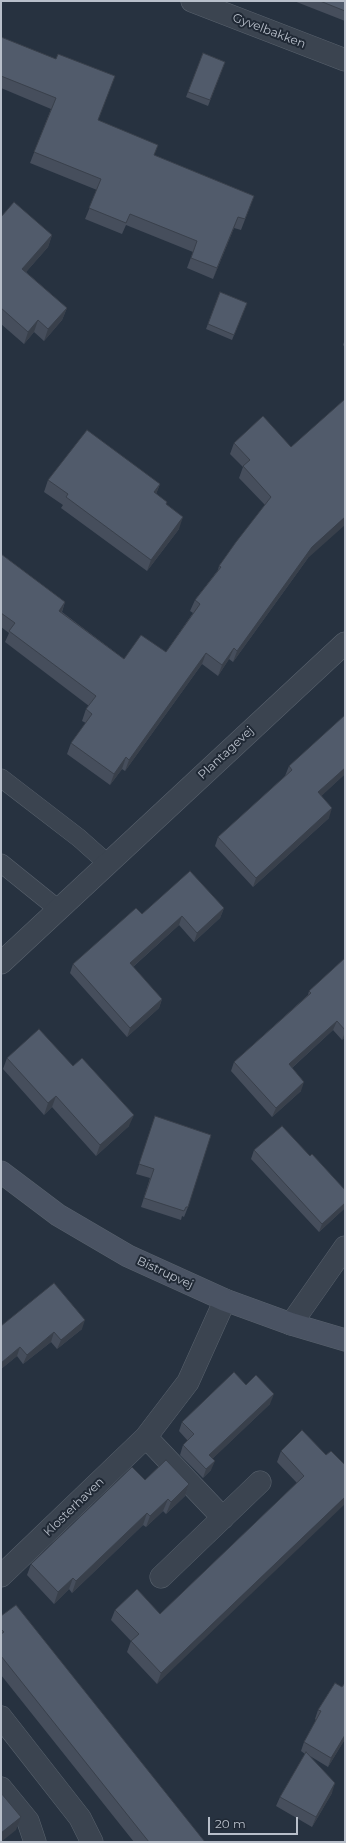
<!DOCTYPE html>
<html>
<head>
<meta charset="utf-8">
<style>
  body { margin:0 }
  #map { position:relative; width:346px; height:1843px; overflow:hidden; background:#273240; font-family:Montserrat,sans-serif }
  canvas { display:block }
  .frame { position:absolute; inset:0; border:2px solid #b8bfca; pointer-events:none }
  .scale { position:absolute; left:208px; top:1817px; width:90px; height:18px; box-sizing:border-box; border:2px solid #b8bfca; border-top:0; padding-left:5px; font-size:12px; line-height:14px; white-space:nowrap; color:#b8bfca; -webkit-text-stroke:3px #202935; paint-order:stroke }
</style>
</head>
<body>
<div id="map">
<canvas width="346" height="1843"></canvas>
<div class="frame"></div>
<div class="scale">20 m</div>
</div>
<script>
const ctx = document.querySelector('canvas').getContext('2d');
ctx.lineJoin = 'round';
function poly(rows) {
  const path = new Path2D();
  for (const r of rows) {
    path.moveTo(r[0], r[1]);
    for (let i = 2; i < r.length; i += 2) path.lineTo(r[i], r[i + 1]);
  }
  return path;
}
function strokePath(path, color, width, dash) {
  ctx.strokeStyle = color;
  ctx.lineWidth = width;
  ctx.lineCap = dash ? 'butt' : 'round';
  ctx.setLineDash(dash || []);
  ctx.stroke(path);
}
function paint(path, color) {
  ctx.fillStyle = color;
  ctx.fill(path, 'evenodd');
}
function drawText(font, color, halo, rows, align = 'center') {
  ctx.font = font + ' Montserrat,sans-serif';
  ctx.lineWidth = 4;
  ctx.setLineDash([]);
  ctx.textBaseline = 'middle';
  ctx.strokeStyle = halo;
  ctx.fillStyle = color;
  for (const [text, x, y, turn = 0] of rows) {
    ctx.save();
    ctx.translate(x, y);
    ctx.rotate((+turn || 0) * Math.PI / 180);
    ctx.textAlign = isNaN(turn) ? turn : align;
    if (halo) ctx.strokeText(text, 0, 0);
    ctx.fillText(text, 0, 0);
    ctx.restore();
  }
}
const service = poly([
  [1,778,79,838,107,863],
  [1,863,58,909]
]);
const minor = poly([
  [192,1,345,60],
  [291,1324,345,1247],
  [146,1437,223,1518],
  [1,1576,146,1437,188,1382,225,1300],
  [161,1577,260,1482],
  [1,1717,80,1818,92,1842],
  [1,1788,28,1821,35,1842]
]);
const tertiary = poly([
  [1,963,345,643]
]);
const secondary = poly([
  [1,1172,58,1215,128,1256,225,1300,291,1324,345,1340]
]);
strokePath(service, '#59626d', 19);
strokePath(minor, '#59626d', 23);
strokePath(tertiary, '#59626d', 23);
strokePath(secondary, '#59626d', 23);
strokePath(service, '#3b4450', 18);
strokePath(minor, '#3b4450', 22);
strokePath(tertiary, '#3b4450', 22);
strokePath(secondary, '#4a5363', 22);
paint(poly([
  [294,1,345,1,345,21],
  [1,37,98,120,154,155,254,196,241,230,234,228,213,279,187,268,193,252,126,225,122,234,85,219,97,190,30,163,51,109,1,88],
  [203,53,225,62,208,106,186,97],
  [1,217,52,235,48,247,26,272,67,308,62,320,44,341,34,332,24,344,1,324],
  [220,292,247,303,232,340,206,329],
  [345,339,345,347,343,345],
  [263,416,308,558,233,662,229,659,218,676,202,664,125,771,122,769,110,785,67,754,71,743,86,723,82,721,86,709,89,706,5,642,9,633,1,627,1,554,65,602,62,612,124,659,166,652,193,613,190,611,195,600,218,570,219,566,265,505,239,478,243,467,230,454,234,443],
  [48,480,160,484,156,494,166,504,179,529,147,571,61,508,63,505,44,492],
  [289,766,345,774,321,796,329,818,253,887,215,846,218,837,285,776],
  [224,908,220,918,194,942,179,925,133,967,162,999,159,1008,127,1037,70,973,73,964,142,914],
  [345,958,345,1037,342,1040,333,1030,292,1068,301,1091,272,1117,231,1071,234,1062,308,995,309,991],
  [7,1058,129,1126,96,1156,52,1107,44,1115,3,1069],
  [155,1116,188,1207,184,1217,182,1216,181,1220,141,1207,150,1178,136,1174],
  [254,1150,310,1156,345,1190,345,1208,319,1232,251,1159],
  [1,1326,82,1329,57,1349,51,1342,23,1364,17,1356,1,1369],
  [246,1385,270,1404,212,1459,211,1470,203,1478,180,1455,183,1445,188,1441,179,1431,182,1422],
  [281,1451,326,1455,157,1684,127,1652,131,1641,111,1620,115,1610,160,1614,279,1500,297,1483,277,1462],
  [145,1480,189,1484,185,1496,166,1514,163,1511,146,1527,143,1525,72,1593,69,1589,54,1604,27,1575,31,1564],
  [1,1616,205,1842,134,1842,1,1675],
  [335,1683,345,1739,328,1767,310,1756,332,1793,312,1827,276,1806,280,1797,305,1754,301,1751,304,1742,316,1720,315,1719,318,1710]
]), '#464e5c');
paint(poly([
  [238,217,234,228,213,279,217,268],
  [52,235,48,247,18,281,22,269],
  [67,308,62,320,44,341,48,329],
  [38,320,34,332,24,344,28,332],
  [160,484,155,496,154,492],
  [183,517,179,529,147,571,151,560],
  [345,517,345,525,308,558,233,662,237,651,312,547],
  [65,602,61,613,59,611],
  [234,648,229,659,218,676,222,665],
  [206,653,202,664,125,771,129,760],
  [126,757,122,769,110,785,114,774],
  [345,768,345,774,315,802,318,792],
  [332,808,329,818,253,887,256,878],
  [224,908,220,918,194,942,197,933],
  [182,916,179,925,127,972,130,963],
  [162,999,159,1008,127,1037,130,1028],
  [337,1021,333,1030,285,1074,289,1064],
  [345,1032,345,1037,342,1040],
  [304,1082,301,1091,272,1117,276,1108],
  [56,1096,52,1107,44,1115,48,1103],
  [134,1115,129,1126,96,1156,100,1145],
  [345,1203,345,1208,319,1232,322,1224],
  [85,1320,82,1329,57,1349,61,1340],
  [54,1332,51,1342,23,1364,27,1355],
  [20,1347,17,1356,1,1369,1,1363],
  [274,1394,270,1404,206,1465,209,1455],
  [215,1461,211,1470,203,1478,206,1469],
  [189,1484,185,1496,166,1514,171,1502],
  [345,1497,345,1504,157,1684,161,1673],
  [168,1499,163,1511,146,1527,150,1516],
  [147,1513,143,1525,72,1593,76,1581],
  [73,1578,69,1589,54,1604,58,1592],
  [345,1735,345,1739,328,1767,331,1758],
  [335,1783,332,1793,312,1827,316,1817],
  [21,1817,16,1830,1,1842,1,1833]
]), '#39404b');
const building = poly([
  [320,1,345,1,345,11,320,1],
  [1,37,56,59,58,54,115,76,98,120,158,145,154,155,254,196,245,219,238,217,217,268,191,258,197,241,130,214,126,223,89,208,101,179,34,152,56,98,1,76,1,37],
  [203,53,225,62,210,100,188,92,203,53],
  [14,202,52,235,22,269,67,308,48,329,38,320,28,332,1,308,1,217,14,202],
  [220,292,247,303,234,335,208,324,220,292],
  [345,399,345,517,312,547,237,651,234,648,222,665,206,653,129,760,126,757,114,774,71,743,92,714,86,709,96,696,9,631,15,623,1,613,1,554,65,602,59,611,124,659,141,635,166,652,200,604,195,600,221,567,219,566,236,542,271,497,243,466,250,460,234,443,263,416,291,447,345,399],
  [87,430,160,484,154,492,167,502,166,504,183,517,151,560,66,497,68,494,48,480,87,430],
  [345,715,345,768,318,792,332,808,256,878,218,837,292,770,289,766,345,715],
  [190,871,224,908,197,933,182,916,130,963,162,999,130,1028,73,964,136,908,142,914,190,871],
  [345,958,345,1030,337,1021,289,1064,304,1082,276,1108,234,1062,311,993,309,991,345,958],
  [39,1029,73,1066,82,1058,134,1115,100,1145,56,1096,48,1103,7,1058,39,1029],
  [155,1116,211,1135,188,1207,186,1207,184,1211,144,1198,154,1169,139,1164,155,1116],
  [282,1126,310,1156,312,1154,345,1190,345,1203,322,1224,254,1150,282,1126],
  [54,1283,85,1320,61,1340,54,1332,27,1355,20,1347,1,1363,1,1326,54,1283],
  [234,1372,246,1385,256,1375,274,1394,209,1455,215,1461,206,1469,183,1445,194,1434,182,1422,234,1372],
  [302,1430,326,1455,331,1451,345,1465,345,1497,161,1673,131,1641,139,1634,115,1610,137,1589,160,1614,279,1500,304,1476,281,1451,302,1430],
  [166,1460,189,1484,171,1502,168,1499,150,1516,147,1513,76,1581,73,1578,58,1592,31,1564,132,1467,145,1480,166,1460],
  [16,1605,205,1842,149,1842,1,1656,1,1634,4,1632,1,1629,1,1616,16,1605],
  [335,1683,342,1687,345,1683,345,1735,331,1758,304,1742,321,1711,318,1710,335,1683],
  [306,1752,335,1783,316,1817,280,1797,306,1752],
  [1,1793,21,1817,1,1833,1,1793]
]);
paint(building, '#515b6b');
strokePath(building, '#39404b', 1);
drawText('12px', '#b8bfca', '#202935', [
  ["Gyvelbakken",269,31,21],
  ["Plantagevej",226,753,-43],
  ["Bistrupvej",165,1273,25],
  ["Klosterhaven",74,1507,-44]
]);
</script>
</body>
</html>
